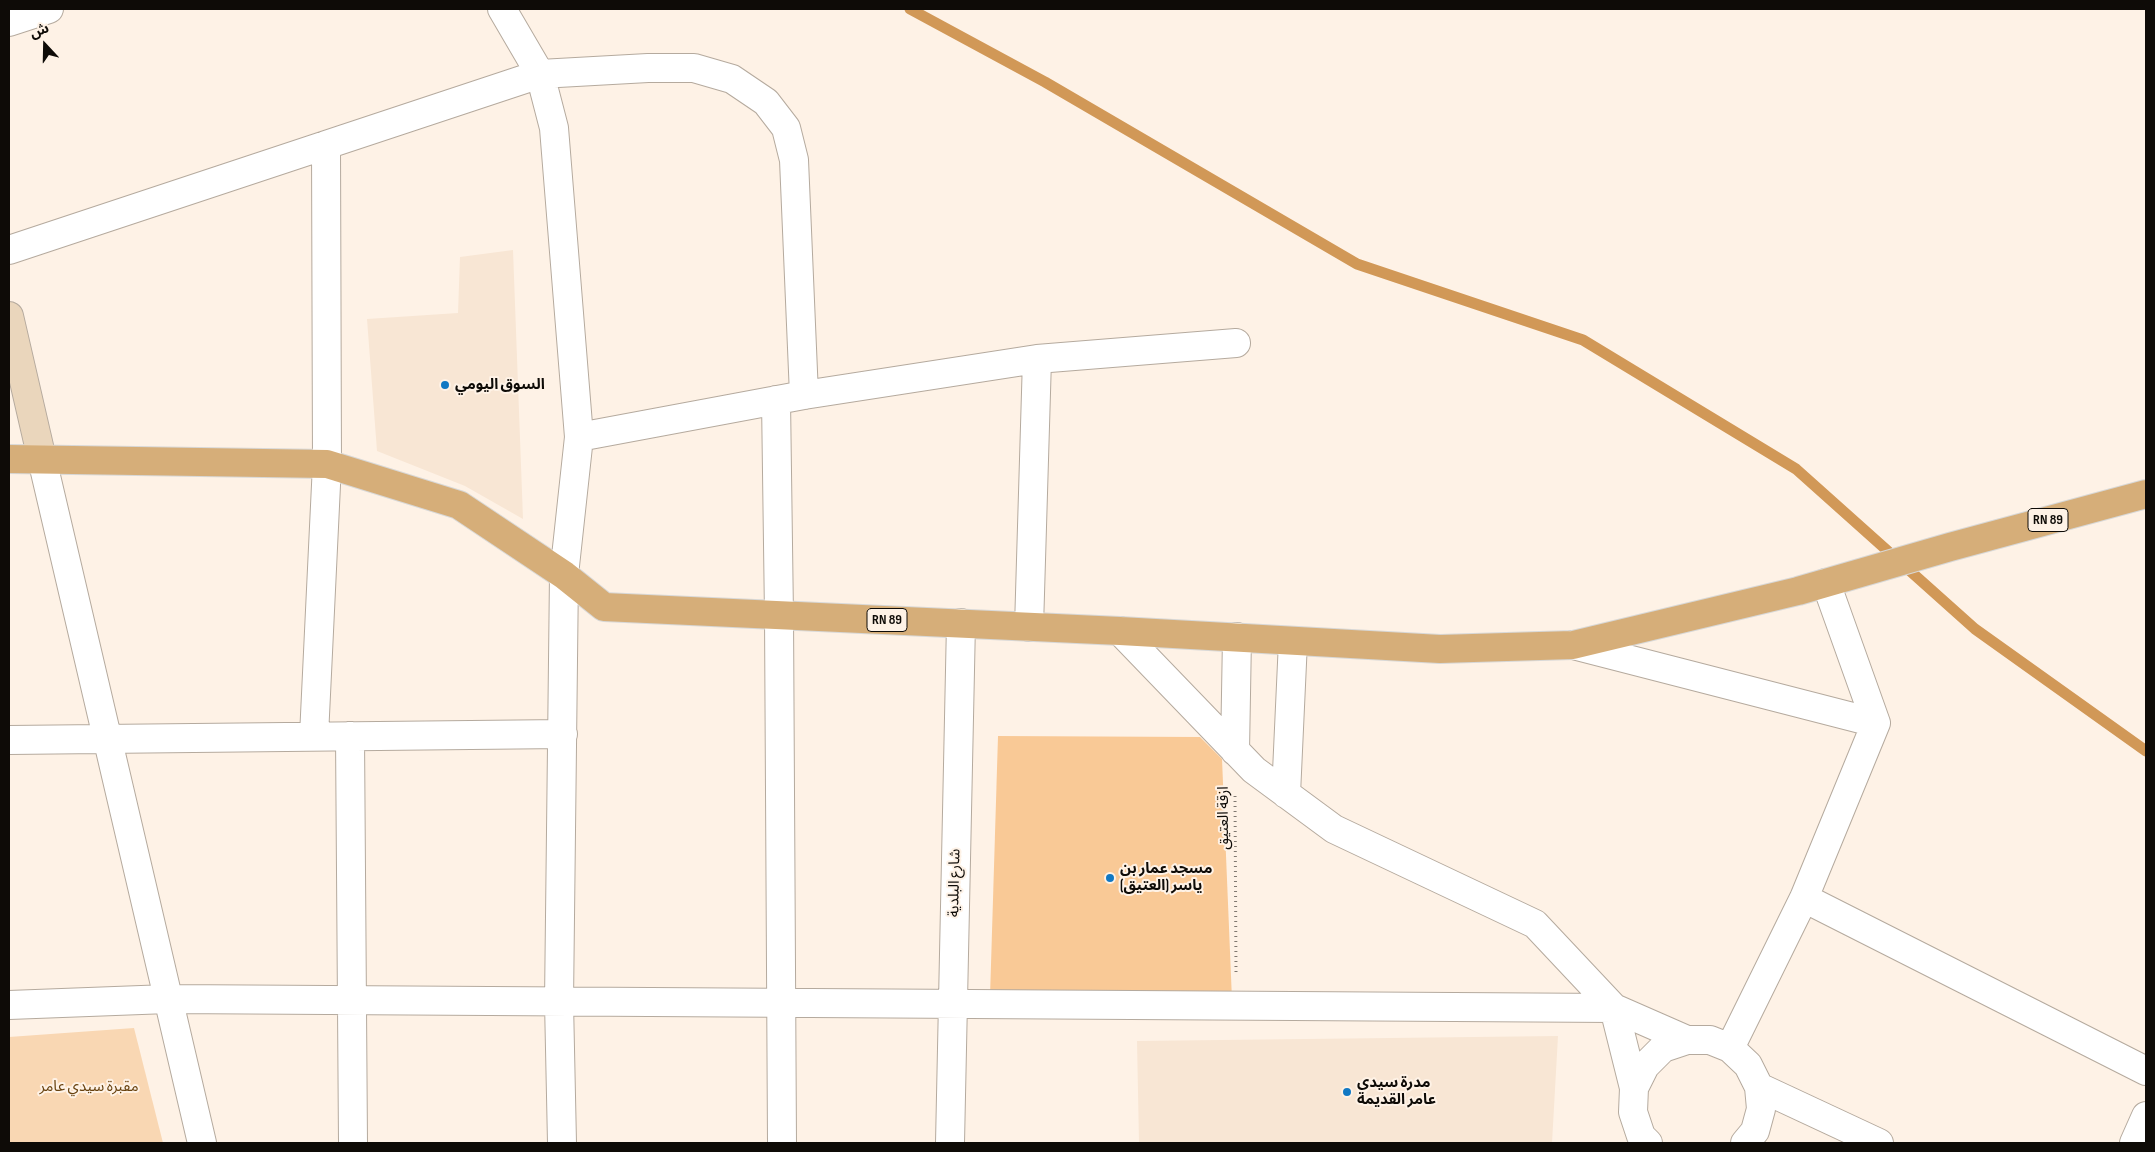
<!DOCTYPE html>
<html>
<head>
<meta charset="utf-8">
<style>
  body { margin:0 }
  #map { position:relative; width:2155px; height:1152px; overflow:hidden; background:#fef2e6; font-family:"Sofia Sans Condensed","Noto Sans Arabic",sans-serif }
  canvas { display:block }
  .frame { position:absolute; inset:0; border:10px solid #0e0b07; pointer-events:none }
  .north { position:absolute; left:20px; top:20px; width:50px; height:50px; -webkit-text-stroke:4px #fef2e6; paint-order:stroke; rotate:339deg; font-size:14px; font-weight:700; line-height:20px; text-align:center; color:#0e0b07 }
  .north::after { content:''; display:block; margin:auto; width:18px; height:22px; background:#0e0b07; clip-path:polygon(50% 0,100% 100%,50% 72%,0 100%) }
</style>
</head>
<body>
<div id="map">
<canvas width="2155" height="1152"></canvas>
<div class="frame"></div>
<div class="north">ش</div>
</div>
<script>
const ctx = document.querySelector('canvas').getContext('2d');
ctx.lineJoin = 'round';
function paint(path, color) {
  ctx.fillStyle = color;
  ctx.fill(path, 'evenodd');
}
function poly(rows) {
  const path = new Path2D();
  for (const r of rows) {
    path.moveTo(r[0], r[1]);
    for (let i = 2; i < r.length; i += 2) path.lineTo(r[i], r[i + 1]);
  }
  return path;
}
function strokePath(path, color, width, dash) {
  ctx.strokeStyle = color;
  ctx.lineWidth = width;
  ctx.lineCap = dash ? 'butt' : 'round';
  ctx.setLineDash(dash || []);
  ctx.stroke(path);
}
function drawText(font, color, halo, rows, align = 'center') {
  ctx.font = font + ' "Sofia Sans Condensed","Noto Sans Arabic",sans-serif';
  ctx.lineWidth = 4;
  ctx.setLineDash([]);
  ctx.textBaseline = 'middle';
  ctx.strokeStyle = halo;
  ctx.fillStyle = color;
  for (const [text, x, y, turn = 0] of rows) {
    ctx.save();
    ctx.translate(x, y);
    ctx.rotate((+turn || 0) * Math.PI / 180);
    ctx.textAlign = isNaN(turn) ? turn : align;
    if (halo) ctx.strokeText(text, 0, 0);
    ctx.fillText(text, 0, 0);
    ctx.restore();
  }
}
paint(poly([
  [513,250,523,519,465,486,377,451,367,319,458,313,460,257],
  [1558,1036,1552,1143,1139,1143,1137,1041]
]), '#f8e6d4');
paint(poly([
  [134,1028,163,1143,9,1143,9,1037]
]), '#f9d7b3');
strokePath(poly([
  [910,9,1045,82,1357,264,1583,340,1796,469,1975,629,2146,751]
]), '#d19857', 11);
paint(poly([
  [998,736,1200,737,1222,759,1232,1000,990,997]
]), '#f9c996');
const minor = poly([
  [502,9,540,74,554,128,579,437,564,575,559,1002,562,1143],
  [9,22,49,9],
  [9,250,540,74,648,68,694,68,732,79,766,102,786,128,794,160,804,395],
  [776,400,779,616,782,1143],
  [579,437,804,395,1037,359,1236,343],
  [42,459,202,1143],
  [1029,627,1037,359],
  [1120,631,1254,770,1334,829,1535,924,1614,1008,1634,1088],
  [1573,645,1876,723],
  [314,736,327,464,326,145],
  [350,736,353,1143],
  [9,740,563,734],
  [1235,751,1237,637],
  [1286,794,1293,641],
  [1804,898,2146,1071],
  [9,1005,168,999,1614,1008,1687,1040],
  [1730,1048,1804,898,1876,723,1826,583],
  [1759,1087,1879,1143],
  [950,1143,961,623],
  [1648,1143,1641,1136,1633,1112,1634,1088,1645,1066,1663,1048,1687,1040,1710,1040,1730,1048,1748,1065,1759,1087,1761,1109,1755,1131,1745,1143],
  [2134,1143,2146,1116]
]);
const secondary = poly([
  [9,316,42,459]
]);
const primary = poly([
  [9,459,327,464,459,505,564,575,604,607,1120,631,1440,649,1573,645,1798,591,1950,547,2146,494]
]);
strokePath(minor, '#b5aa9e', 30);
strokePath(secondary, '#b5aa9e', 30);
strokePath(primary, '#d8d8d7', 30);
strokePath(poly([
  [1235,796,1236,973]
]), '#7f7870', 3, [1, 4]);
strokePath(minor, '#fff', 28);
strokePath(secondary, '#ead6bc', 28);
strokePath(primary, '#d6ae79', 28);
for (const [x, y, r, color] of [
  [445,385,5,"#1178c3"],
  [1110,878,5,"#1178c3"],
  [1347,1092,5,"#1178c3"]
]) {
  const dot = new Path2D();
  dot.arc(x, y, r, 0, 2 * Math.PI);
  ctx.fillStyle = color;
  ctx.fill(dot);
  strokePath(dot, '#fef2e6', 2);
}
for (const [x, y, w] of [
  [2048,520,40],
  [887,620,40]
]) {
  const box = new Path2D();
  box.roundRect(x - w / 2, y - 11.5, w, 23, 4);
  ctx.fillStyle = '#fef2e6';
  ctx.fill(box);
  strokePath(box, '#0e0b07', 1);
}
drawText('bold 14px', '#0e0b07', null, [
  ["RN 89",2048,520],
  ["RN 89",887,620]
]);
drawText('bold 15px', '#0e0b07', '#fef2e6', [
  ["السوق اليومي",455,385],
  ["مسجد عمار بن",1120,869],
  ["ياسر (العتيق)",1120,886],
  ["مدرة سيدي",1357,1083],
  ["عامر القديمة",1357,1100]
], 'left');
drawText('15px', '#0e0b07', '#fef2e6', [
  ["ازقة العتيق",1224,818,-90],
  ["شارع البلدية",955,883,-89]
]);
drawText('15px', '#68420f', '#fef2e6', [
  ["مقبرة سيدي عامر",89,1087]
]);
</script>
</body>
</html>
